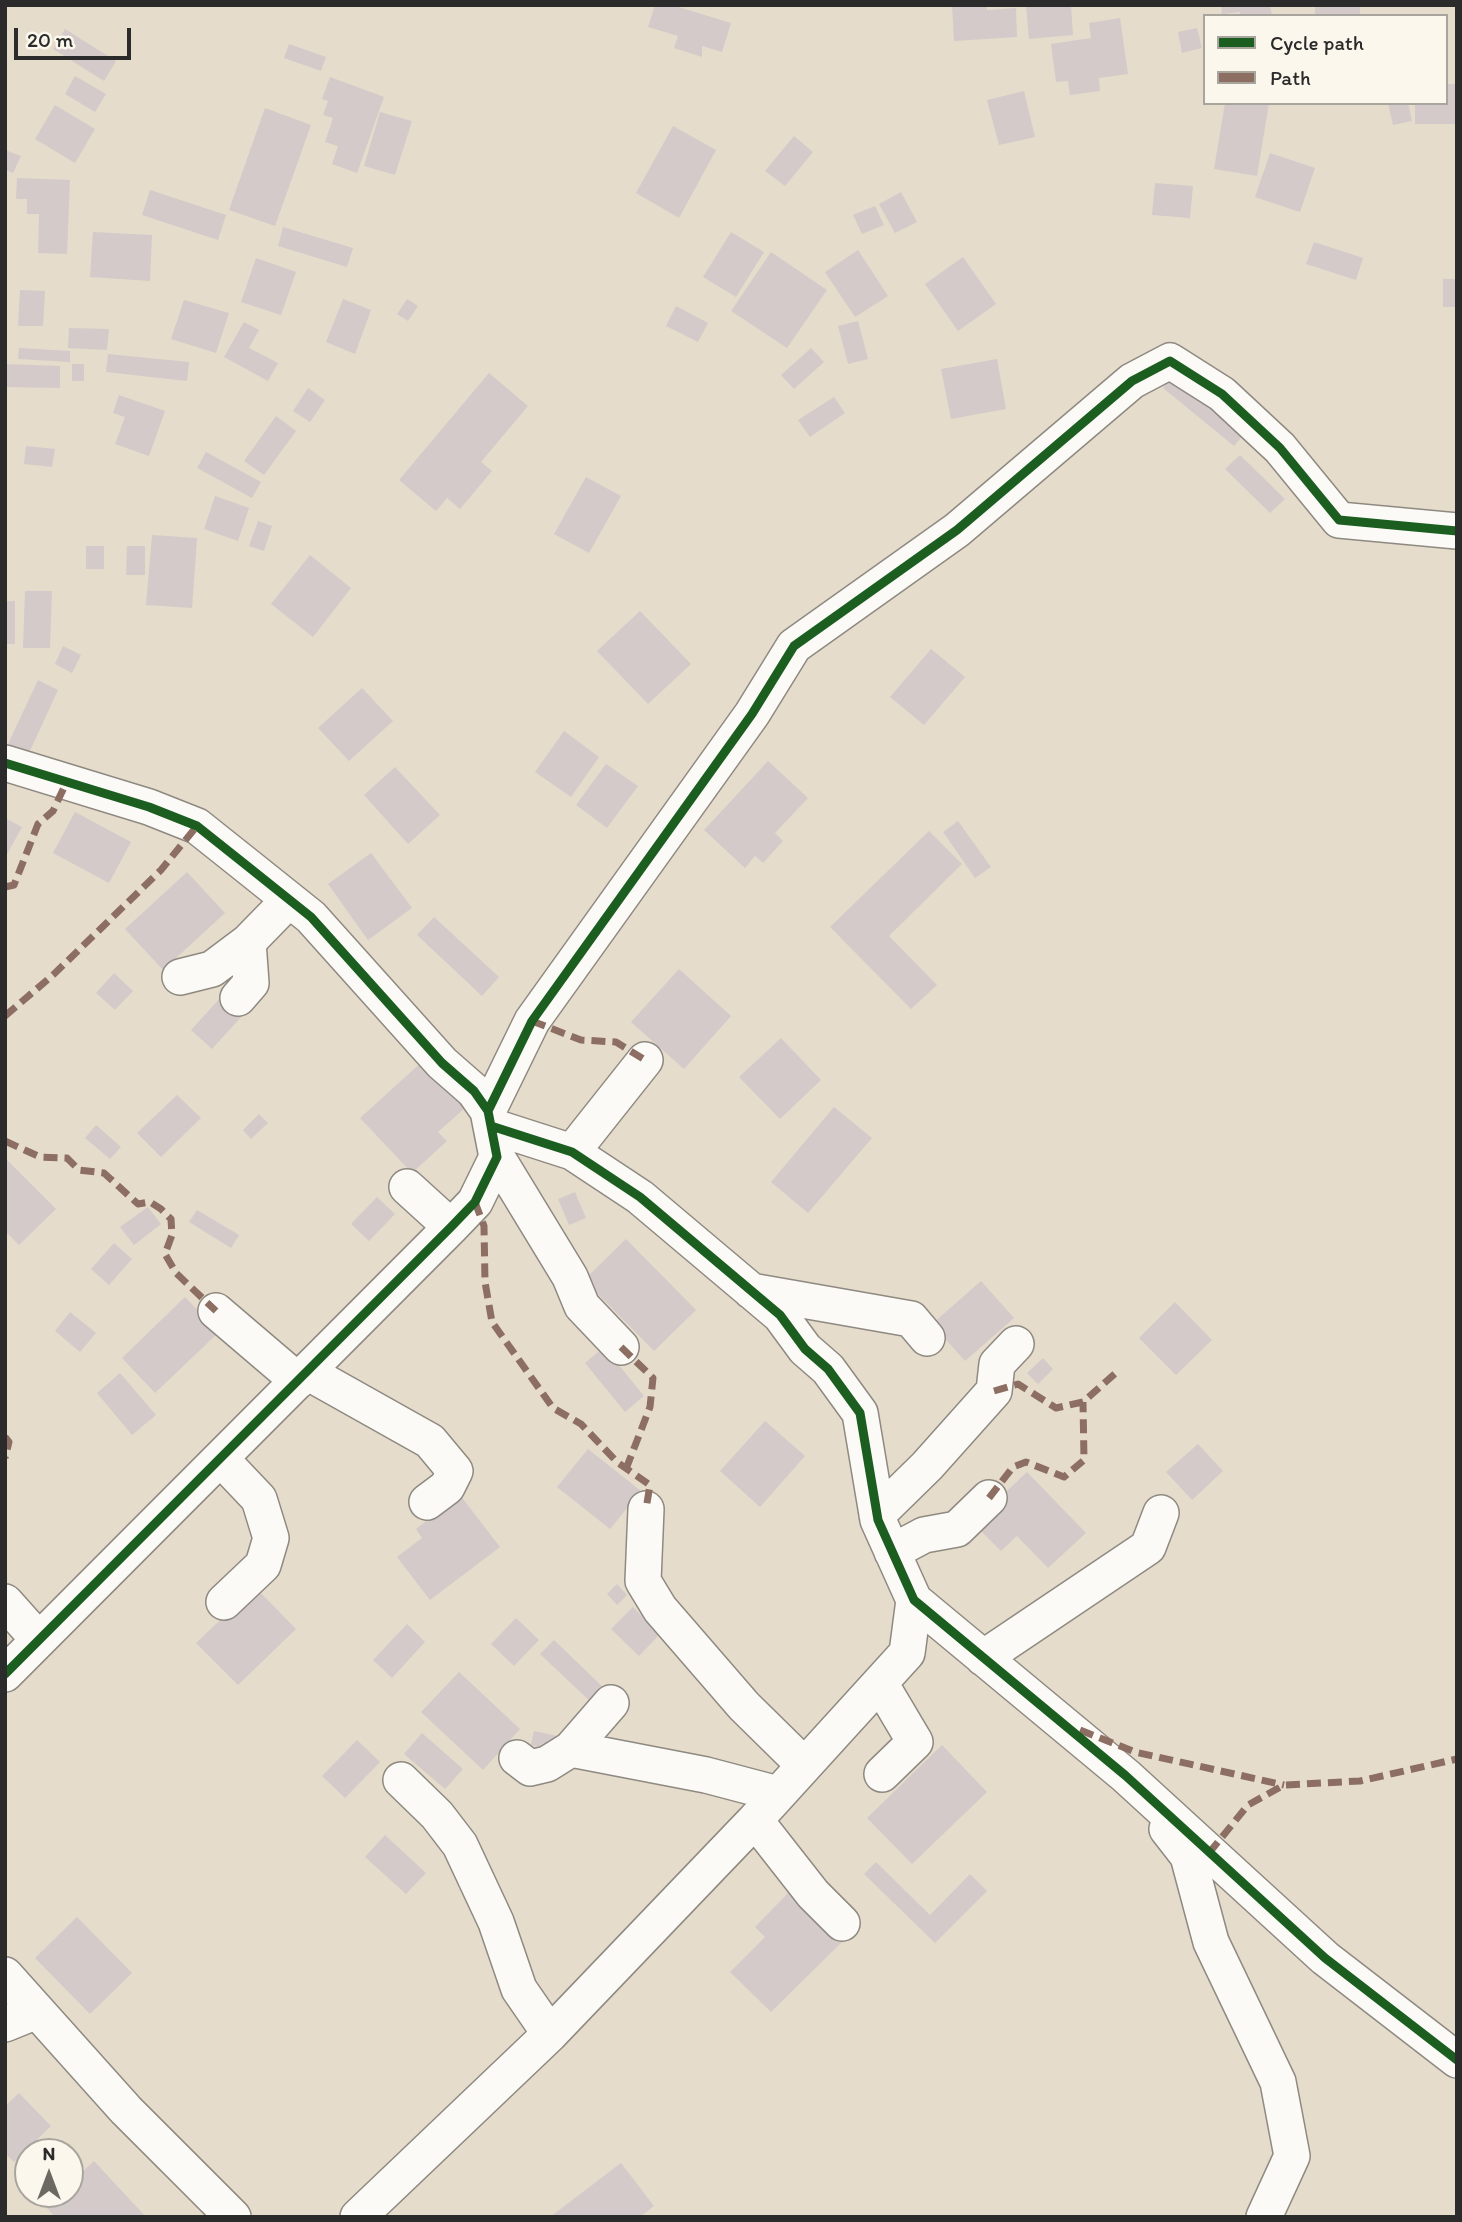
<!DOCTYPE html>
<html>
<head>
<meta charset="utf-8">
<style>
  body { margin:0 }
  #map { position:relative; width:1462px; height:2222px; overflow:hidden; background:#e6dccb; font-family:Itim,sans-serif }
  canvas { display:block }
  .frame { position:absolute; inset:0; border:7px solid #2b2b2b; pointer-events:none }
  .legend { position:absolute; left:1203px; top:14px; width:245px; height:91px; box-sizing:border-box; background:#fbf7ec; border:2px solid #a8a59f; margin:0; padding:9px 12px; list-style:none; font-size:21px; color:#2b2b2b }
  .legend li { display:flex; align-items:center; gap:14px; height:35px }
  .legend b { width:35px; border:2px solid #a8a59f }
  .north { position:absolute; left:14px; top:2138px; width:70px; height:70px; box-sizing:border-box; background:#fbf7ec; border:2px solid #a8a59f; border-radius:50%; rotate:0deg; font-size:19px; font-weight:700; line-height:28px; text-align:center; color:#2b2b2b }
  .north::after { content:''; display:block; margin:auto; width:24px; height:32px; background:#6c6963; clip-path:polygon(50% 0,100% 100%,50% 72%,0 100%) }
  .scale { position:absolute; left:14px; top:28px; width:117px; height:32px; box-sizing:border-box; border:4px solid #2b2b2b; border-top:0; padding-left:9px; font-size:21px; line-height:24px; white-space:nowrap; color:#2b2b2b; -webkit-text-stroke:5px #fbf7ec; paint-order:stroke }
</style>
</head>
<body>
<div id="map">
<canvas width="1462" height="2222"></canvas>
<div class="frame"></div>
<ul class="legend">
<li><b style="height:9px;background:#1b5e20"></b>Cycle path</li>
<li><b style="height:9px;background:#8d6e63"></b>Path</li>
</ul>
<div class="north">N</div>
<div class="scale">20 m</div>
</div>
<script>
const ctx = document.querySelector('canvas').getContext('2d');
ctx.lineJoin = 'round';
function paint(path, color) {
  ctx.fillStyle = color;
  ctx.fill(path, 'evenodd');
}
function poly(rows) {
  const path = new Path2D();
  for (const r of rows) {
    path.moveTo(r[0], r[1]);
    for (let i = 2; i < r.length; i += 2) path.lineTo(r[i], r[i + 1]);
  }
  return path;
}
function strokePath(path, color, width, dash) {
  ctx.strokeStyle = color;
  ctx.lineWidth = width;
  ctx.lineCap = dash ? 'butt' : 'round';
  ctx.setLineDash(dash || []);
  ctx.stroke(path);
}
paint(poly([
  [655,5,672,5,731,23,722,52,702,46,702,57,674,48,678,36,648,27],
  [952,5,987,5,987,10,1016,8,1017,37,954,41],
  [1026,5,1071,5,1073,35,1029,39],
  [1221,5,1270,5,1272,16,1240,16,1240,12,1222,14],
  [1315,5,1360,5,1360,16,1315,16],
  [1120,18,1128,74,1099,78,1100,91,1070,95,1068,81,1056,82,1051,44,1091,38,1089,23],
  [1197,28,1202,48,1182,53,1178,32],
  [65,29,116,61,104,81,53,49],
  [289,44,326,57,321,71,284,58],
  [75,76,106,94,95,112,65,94],
  [330,77,384,97,357,173,332,164,338,146,325,142,333,118,323,115,328,101,322,99],
  [1446,84,1456,84,1456,124,1415,124,1415,103,1446,103],
  [1024,91,1035,137,999,145,987,100],
  [1225,103,1269,103,1257,176,1214,169],
  [1388,103,1408,103,1412,121,1393,125],
  [55,105,95,129,75,163,35,139],
  [265,108,311,125,275,226,229,210],
  [380,112,412,121,395,175,364,166],
  [673,126,716,150,679,218,636,193],
  [794,136,813,152,785,186,765,171],
  [5,150,21,156,13,173,5,170],
  [1270,153,1315,168,1300,212,1255,197],
  [17,178,70,180,67,254,38,253,39,214,27,214,27,199,16,199],
  [1155,183,1193,186,1190,218,1152,215],
  [150,190,226,215,218,240,142,215],
  [901,192,917,222,895,233,879,204],
  [875,206,884,225,862,234,853,215],
  [283,227,353,248,347,267,278,246],
  [93,232,152,235,150,281,90,277],
  [731,232,764,252,736,297,703,277],
  [1314,242,1363,258,1356,280,1306,264],
  [858,250,888,296,855,317,825,272],
  [771,252,827,290,787,348,731,311],
  [963,257,996,304,958,331,925,284],
  [256,258,296,272,281,315,241,302],
  [1443,279,1457,279,1457,307,1443,307],
  [20,290,45,291,43,326,18,326],
  [343,299,371,310,355,354,326,342],
  [407,299,418,306,408,321,397,314],
  [184,300,229,313,216,353,171,339],
  [676,306,708,323,698,342,666,326],
  [858,321,868,359,848,364,838,326],
  [244,322,259,330,249,348,278,363,268,381,224,357],
  [69,328,109,329,107,350,68,348],
  [19,348,70,351,70,362,18,359],
  [811,348,824,362,794,389,781,375],
  [108,354,189,362,187,381,106,372],
  [997,359,1006,409,951,419,941,369],
  [5,364,60,366,60,388,5,387],
  [72,364,84,364,84,381,72,381],
  [489,373,528,406,481,462,492,471,460,509,447,498,436,511,399,480],
  [1175,373,1247,431,1234,446,1163,388],
  [308,388,325,400,310,422,293,411],
  [119,395,165,411,149,456,115,444,125,417,113,413],
  [834,397,845,413,810,437,798,420],
  [276,416,296,431,264,475,244,461],
  [26,446,55,449,52,467,24,464],
  [206,452,261,482,252,498,197,468],
  [1240,455,1285,499,1270,513,1225,469],
  [586,477,621,496,589,553,554,534],
  [215,496,249,508,238,541,204,529],
  [258,521,272,526,264,551,249,546],
  [152,535,197,538,192,608,146,605],
  [86,546,104,546,104,569,86,569],
  [127,546,145,546,145,575,126,575],
  [310,555,351,588,313,637,271,604],
  [25,591,52,591,50,648,23,648],
  [5,601,15,601,15,644,5,644],
  [640,611,691,664,648,704,597,651],
  [63,646,81,655,72,673,55,664],
  [931,649,965,677,924,725,890,697],
  [38,680,58,690,29,753,8,744],
  [362,688,393,721,349,761,318,728],
  [564,731,599,757,571,797,535,772],
  [768,761,808,798,775,833,783,841,763,863,755,856,745,868,704,830],
  [606,764,638,786,607,828,576,805],
  [395,767,440,815,408,844,364,795],
  [75,812,131,842,109,883,53,853],
  [5,818,22,827,5,858],
  [958,821,991,867,975,878,943,832],
  [929,831,962,864,889,936,937,985,911,1009,830,927],
  [371,853,412,908,368,940,328,884],
  [187,872,225,913,163,970,125,929],
  [434,917,499,977,482,996,417,935],
  [679,969,731,1016,684,1069,631,1022],
  [114,973,133,991,115,1010,96,993],
  [222,996,243,1015,212,1049,191,1030],
  [781,1038,821,1080,780,1119,739,1077],
  [424,1060,467,1106,438,1132,447,1141,412,1173,360,1118],
  [177,1095,201,1118,161,1157,137,1133],
  [834,1107,872,1138,808,1213,771,1182],
  [259,1114,268,1123,251,1139,243,1130],
  [96,1125,121,1147,110,1159,85,1138],
  [5,1158,56,1209,19,1245,5,1231],
  [575,1192,586,1218,569,1225,558,1199],
  [377,1197,395,1214,369,1241,351,1224],
  [148,1207,161,1224,134,1245,120,1227],
  [197,1210,239,1235,231,1248,189,1222],
  [626,1239,696,1310,654,1351,584,1280],
  [114,1243,132,1259,109,1285,91,1269],
  [981,1281,1014,1318,965,1361,932,1324],
  [185,1297,219,1332,155,1393,122,1358],
  [1175,1302,1212,1340,1176,1375,1139,1338],
  [70,1312,96,1333,80,1352,55,1331],
  [604,1347,644,1396,625,1412,585,1363],
  [1043,1358,1053,1369,1038,1384,1027,1373],
  [120,1373,156,1415,132,1435,97,1393],
  [765,1421,805,1456,760,1507,720,1471],
  [1198,1444,1223,1471,1192,1500,1166,1472],
  [588,1449,641,1491,610,1529,557,1487],
  [1027,1472,1086,1533,1048,1568,1017,1536,1001,1551,973,1523],
  [460,1495,500,1547,430,1600,397,1557,422,1538,416,1529],
  [617,1584,627,1595,617,1605,607,1594],
  [255,1587,296,1629,238,1685,196,1643],
  [633,1607,660,1634,639,1656,611,1629],
  [516,1618,539,1640,514,1666,491,1644],
  [407,1624,425,1642,392,1678,373,1660],
  [554,1640,607,1691,594,1705,540,1654],
  [459,1672,520,1729,483,1770,421,1712],
  [534,1731,557,1736,554,1750,531,1745],
  [422,1733,463,1769,445,1789,404,1754],
  [357,1740,380,1762,345,1798,322,1776],
  [942,1745,987,1792,912,1864,867,1818],
  [385,1835,426,1873,406,1894,365,1857],
  [876,1862,930,1915,970,1874,987,1891,935,1943,864,1874],
  [790,1891,842,1942,771,2012,730,1972,765,1937,755,1927],
  [77,1917,132,1973,90,2014,35,1958],
  [19,2093,51,2126,14,2162,5,2153,5,2106],
  [94,2161,146,2217,55,2217,45,2206,58,2194,70,2194,70,2183],
  [621,2163,654,2206,640,2217,550,2217]
]), '#d4caca');
const minor = poly([
  [5,763,149,807,197,826,251,869,311,917,442,1063,474,1091,488,1111,497,1157,475,1202,451,1227,5,1674],
  [180,977,212,969,248,942,289,900],
  [238,998,251,983,248,942],
  [488,1111,532,1021,752,714,794,646,957,530,1132,381,1170,361,1222,394,1280,448,1339,520,1457,531],
  [491,1126,572,1152,640,1197,780,1315,805,1349,828,1369,860,1413,878,1520,914,1600,1126,1776,1325,1958,1457,2060],
  [572,1152,645,1060],
  [497,1157,570,1277,582,1306,621,1347],
  [407,1187,451,1227],
  [751,1291,911,1319,927,1338],
  [216,1311,298,1381],
  [307,1372,430,1441,455,1471,447,1487,427,1502],
  [221,1459,259,1499,271,1538,263,1565,224,1602],
  [646,1509,643,1581,660,1609,744,1706,804,1765],
  [877,1515,927,1466,994,1391,997,1364,1016,1344],
  [892,1552,924,1535,957,1529,989,1498],
  [5,1602,39,1640],
  [983,1658,1148,1547,1161,1513],
  [880,1683,915,1742,882,1774],
  [571,1749,611,1703],
  [517,1758,530,1768,547,1764,571,1749,706,1775,778,1794],
  [401,1780,437,1815,460,1845,496,1922,519,1989,550,2034],
  [755,1820,813,1894,842,1923],
  [1167,1829,1188,1856,1211,1942,1278,2082,1292,2156,1264,2217],
  [5,1975,126,2110,233,2217],
  [5,2024,37,2011],
  [358,2217,550,2034,755,1820,907,1653,914,1600]
]);
strokePath(minor, '#8e8981', 38);
strokePath(minor, '#fbfaf7', 35);
strokePath(poly([
  [5,887,14,885,38,824,53,811,67,781],
  [5,1016,53,975,161,870,197,826],
  [532,1021,581,1040,616,1042,645,1060],
  [5,1141,40,1157,67,1158,79,1170,104,1173,138,1204,150,1202,161,1209,171,1219,172,1235,165,1254,176,1273,216,1311],
  [475,1202,484,1226,485,1282,492,1322,553,1408,581,1424,617,1462,650,1485,646,1509],
  [621,1347,653,1378,650,1407,626,1469],
  [994,1391,1018,1384,1056,1408,1083,1402,1118,1371],
  [5,1437,9,1442,5,1458],
  [989,1498,1013,1467,1026,1462,1064,1477,1084,1460,1083,1402],
  [1080,1730,1135,1752,1284,1785],
  [1209,1853,1248,1805,1284,1785,1360,1781,1457,1759]
]), '#8d6e63', 7, [14, 7]);
strokePath(poly([
  [5,763,149,807,197,826,251,869,311,917,442,1063,474,1091,488,1111,497,1157,475,1202,451,1227,5,1674],
  [488,1111,532,1021,752,714,794,646,957,530,1132,381,1170,361,1222,394,1280,448,1339,520,1457,531],
  [491,1126,572,1152,640,1197,780,1315,805,1349,828,1369,860,1413,878,1520,914,1600,1126,1776,1325,1958,1457,2060]
]), '#1b5e20', 9);
</script>
</body>
</html>
